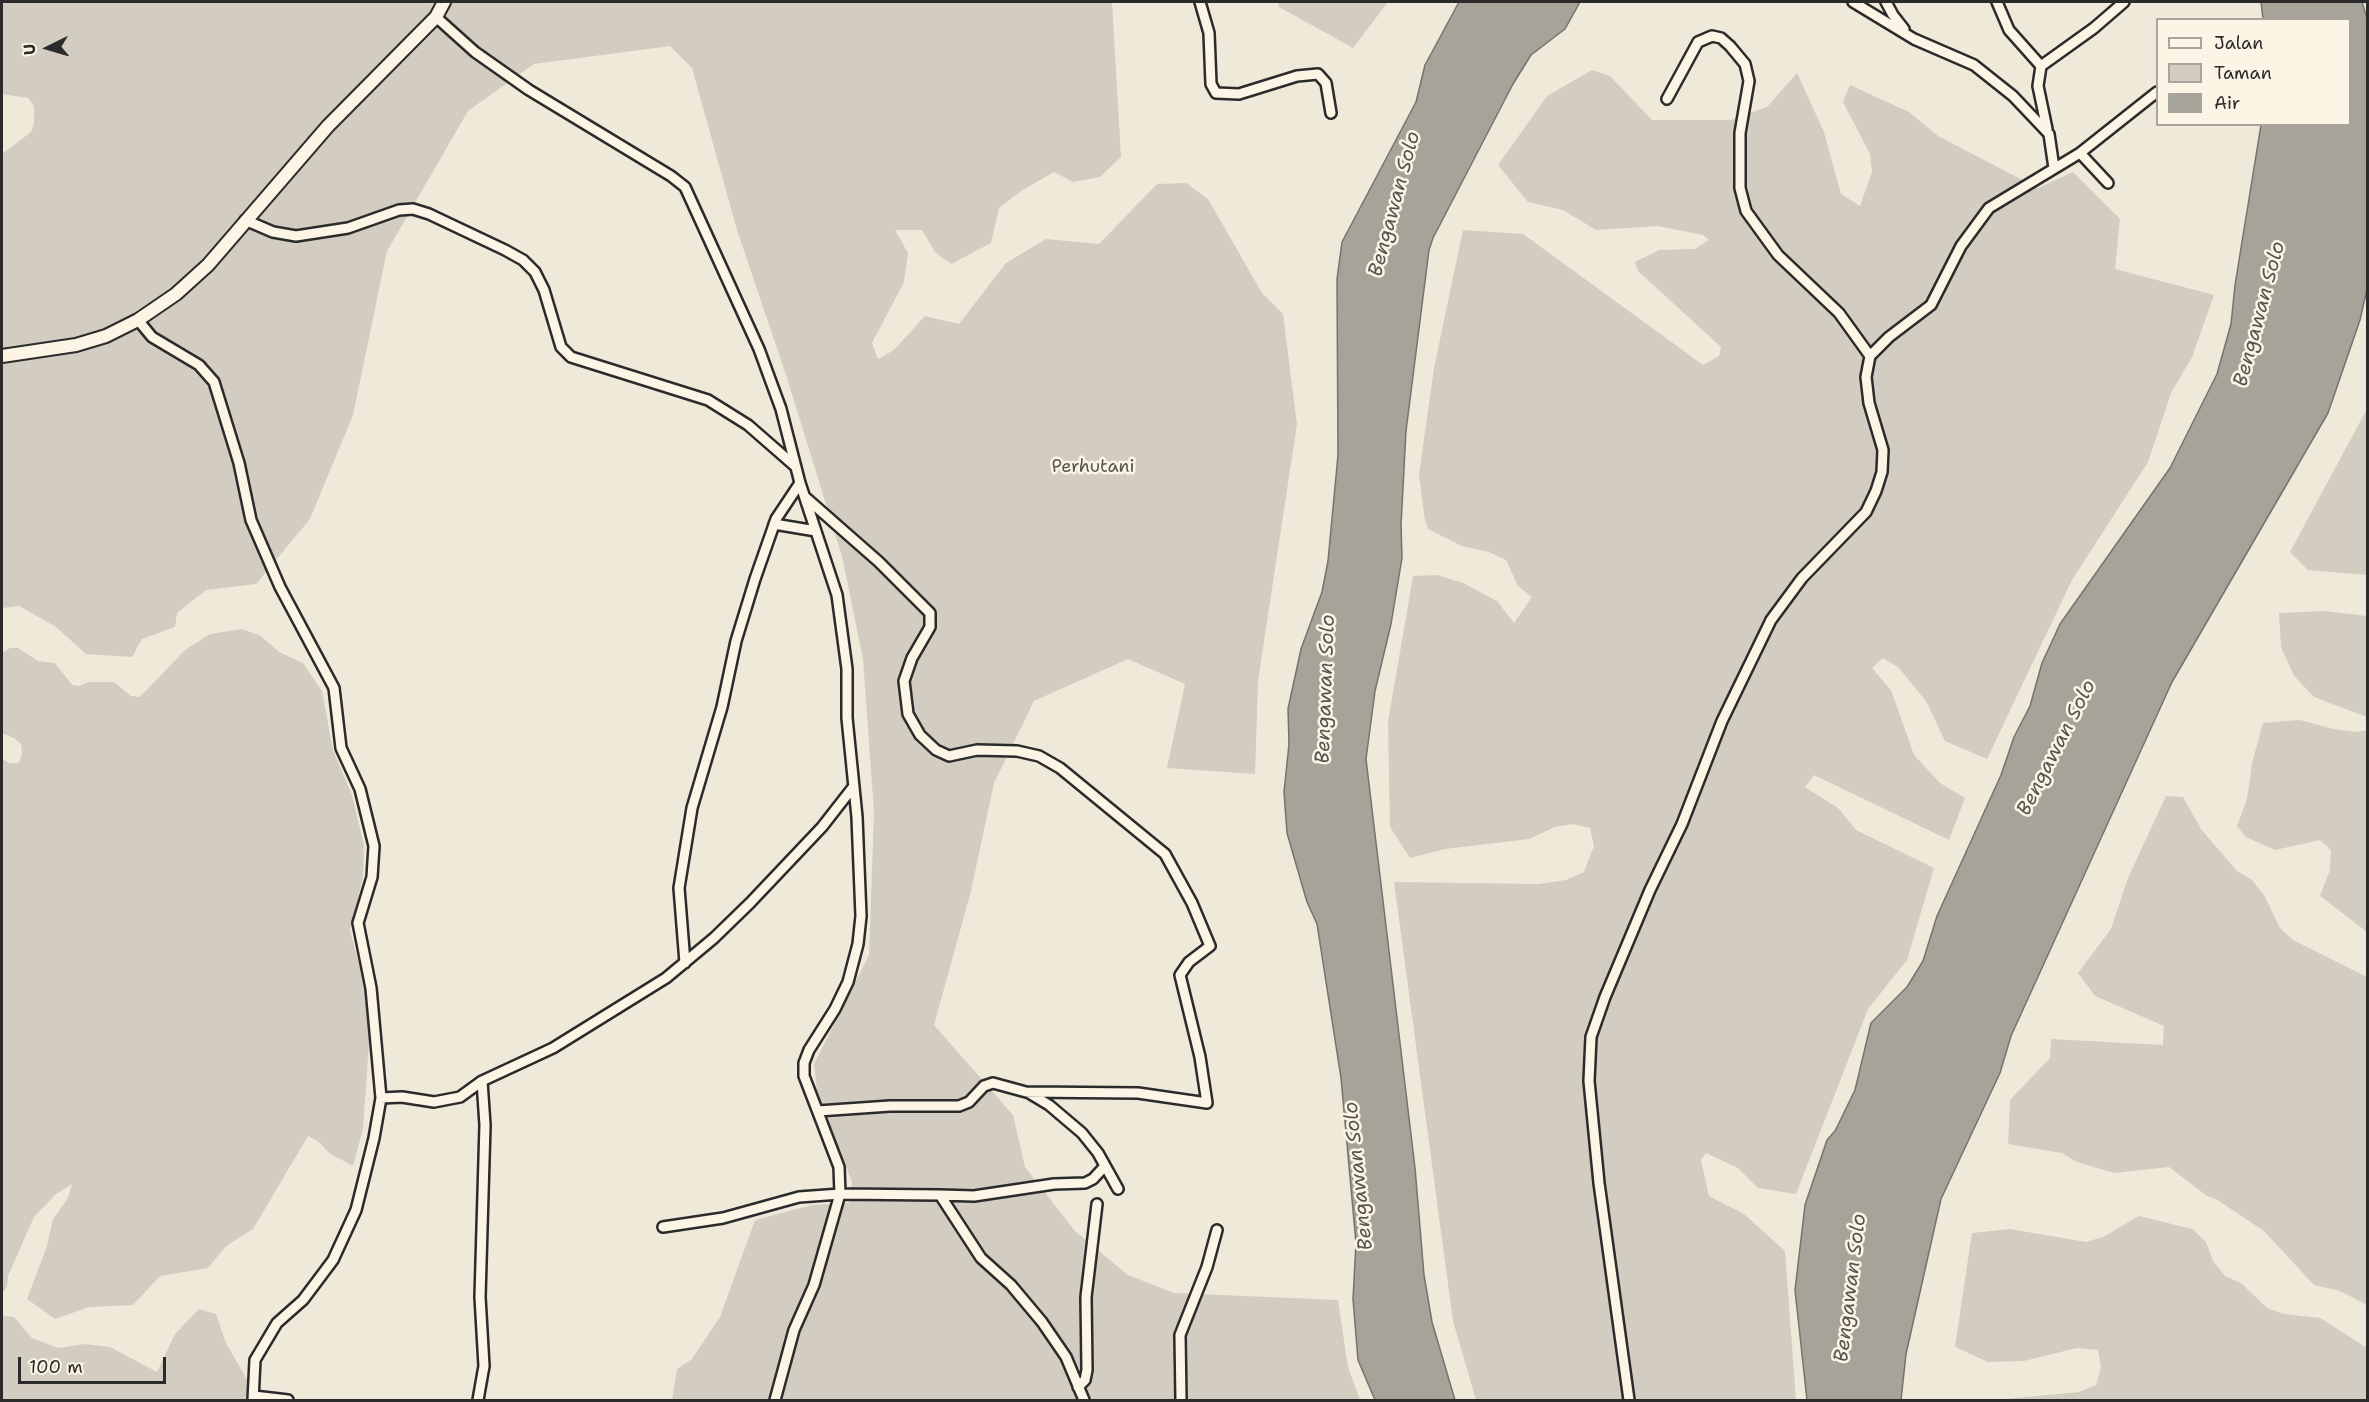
<!DOCTYPE html>
<html>
<head>
<meta charset="utf-8">
<style>
  body { margin:0 }
  #map { position:relative; width:2369px; height:1402px; overflow:hidden; background:#efe9da; font-family:"Shantell Sans",sans-serif }
  canvas { display:block }
  .frame { position:absolute; inset:0; border:3px solid #2b2b2b; pointer-events:none }
  .legend { position:absolute; left:2156px; top:18px; width:195px; height:108px; box-sizing:border-box; background:#fcf5e5; border:2px solid #a8a49b; margin:0; padding:8px 10px; list-style:none; font-size:18px; color:#2b2b2b }
  .legend li { display:flex; align-items:center; gap:12px; height:30px }
  .legend b { width:30px; border:2px solid #a8a49b }
  .north { position:absolute; left:18px; top:18px; width:60px; height:60px; -webkit-text-stroke:4px #fcf5e5; paint-order:stroke; rotate:265deg; font-size:16px; font-weight:700; line-height:24px; text-align:center; color:#2b2b2b }
  .north::after { content:''; display:block; margin:auto; width:21px; height:27px; background:#2b2b2b; clip-path:polygon(50% 0,100% 100%,50% 72%,0 100%) }
  .scale { position:absolute; left:18px; top:1357px; width:148px; height:27px; box-sizing:border-box; border:3px solid #2b2b2b; border-top:0; padding-left:8px; font-size:18px; line-height:21px; white-space:nowrap; color:#2b2b2b; -webkit-text-stroke:4px #fcf5e5; paint-order:stroke }
</style>
</head>
<body>
<div id="map">
<canvas width="2369" height="1402"></canvas>
<div class="frame"></div>
<ul class="legend">
<li><b style="height:8px;background:#fcf5e5"></b>Jalan</li>
<li><b style="height:16px;background:#d2cdc0"></b>Taman</li>
<li><b style="height:16px;background:#a6a399"></b>Air</li>
</ul>
<div class="north">U</div>
<div class="scale">100 m</div>
</div>
<script>
const ctx = document.querySelector('canvas').getContext('2d');
ctx.lineJoin = 'round';
function paint(path, color) {
  ctx.fillStyle = color;
  ctx.fill(path, 'evenodd');
}
function poly(rows) {
  const path = new Path2D();
  for (const r of rows) {
    path.moveTo(r[0], r[1]);
    for (let i = 2; i < r.length; i += 2) path.lineTo(r[i], r[i + 1]);
  }
  return path;
}
function strokePath(path, color, width, dash) {
  ctx.strokeStyle = color;
  ctx.lineWidth = width;
  ctx.lineCap = dash ? 'butt' : 'round';
  ctx.setLineDash(dash || []);
  ctx.stroke(path);
}
function drawText(font, color, halo, rows, align = 'center') {
  ctx.font = font + ' "Shantell Sans",sans-serif';
  ctx.lineWidth = 5;
  ctx.setLineDash([]);
  ctx.textBaseline = 'middle';
  ctx.strokeStyle = halo;
  ctx.fillStyle = color;
  for (const [text, x, y, turn = 0] of rows) {
    ctx.save();
    ctx.translate(x, y);
    ctx.rotate((+turn || 0) * Math.PI / 180);
    ctx.textAlign = isNaN(turn) ? turn : align;
    if (halo) ctx.strokeText(text, 0, 0);
    ctx.fillText(text, 0, 0);
    ctx.restore();
  }
}
paint(poly([
  [2,2,1112,2,1121,157,1100,177,1073,182,1054,172,1021,191,999,208,991,243,951,264,935,252,922,230,895,230,908,253,904,282,872,343,878,359,894,350,925,316,959,324,1006,263,1046,239,1099,244,1157,184,1186,183,1208,199,1262,293,1283,314,1297,424,1258,681,1255,774,1167,768,1185,684,1128,659,1034,701,994,783,971,891,934,1025,1013,1115,1025,1167,1075,1231,1128,1275,1174,1293,1338,1300,1348,1367,1360,1400,672,1400,677,1369,692,1359,720,1317,755,1220,812,1205,849,1203,852,1182,817,1091,814,1064,869,955,874,812,863,659,842,556,787,378,737,230,692,68,670,46,534,64,468,111,387,251,353,415,310,519,256,584,206,590,177,613,175,627,142,639,132,657,86,654,56,627,19,606,2,608,2,154,31,132,34,123,34,106,28,98,2,94],
  [1278,2,1388,2,1353,48,1279,7],
  [1592,70,1610,76,1652,120,1731,120,1767,107,1797,73,1824,132,1841,194,1860,206,1872,172,1870,154,1843,102,1850,85,1909,112,1938,136,2038,188,2073,172,2120,219,2115,269,2214,295,2192,357,2171,393,2148,462,2072,580,1987,759,1945,741,1926,701,1898,667,1883,658,1872,668,1891,690,1914,755,1940,783,1965,798,1949,840,1814,775,1805,787,1838,808,1856,830,1934,868,1907,960,1868,1009,1796,1194,1758,1188,1738,1168,1706,1153,1701,1160,1709,1196,1744,1214,1785,1251,1796,1400,1476,1400,1453,1321,1394,882,1539,884,1566,880,1584,872,1594,846,1590,828,1573,824,1555,827,1529,839,1445,849,1410,858,1390,827,1388,722,1413,576,1437,575,1463,583,1497,601,1514,623,1532,597,1518,586,1506,560,1489,552,1462,546,1428,529,1425,520,1419,475,1434,368,1463,230,1523,234,1703,365,1719,356,1721,347,1638,271,1635,262,1659,250,1695,249,1709,240,1703,235,1658,226,1596,230,1563,210,1528,202,1498,165,1547,96],
  [2367,409,2367,575,2308,570,2290,552],
  [2325,611,2367,616,2367,717,2314,697,2294,676,2281,647,2279,613],
  [242,629,261,636,279,652,303,663,322,691,333,750,352,795,364,845,363,877,350,930,366,991,370,1029,363,1129,353,1166,329,1153,319,1142,308,1136,253,1229,226,1246,208,1268,160,1276,133,1305,89,1307,55,1319,27,1299,47,1246,53,1219,68,1198,72,1184,56,1194,34,1217,8,1276,7,1286,2,1294,2,759,10,763,19,763,22,753,21,744,14,738,2,733,2,653,10,648,18,648,38,661,55,663,72,685,80,686,88,682,114,682,131,696,140,697,185,650,210,634],
  [2300,720,2333,729,2357,732,2367,730,2367,932,2320,896,2330,870,2331,850,2320,840,2275,850,2246,837,2237,826,2247,799,2252,763,2263,723],
  [2166,796,2183,797,2201,829,2237,871,2252,880,2264,895,2280,928,2293,940,2367,977,2367,1305,2340,1291,2314,1285,2264,1231,2216,1199,2207,1196,2169,1167,2114,1173,2077,1162,2062,1153,2008,1144,2010,1100,2050,1058,2051,1039,2163,1045,2164,1026,2095,996,2078,973,2111,929,2128,878],
  [2139,1216,2192,1229,2206,1242,2213,1261,2225,1276,2241,1283,2267,1308,2284,1314,2320,1318,2367,1348,2367,1400,1995,1400,2079,1392,2096,1385,2101,1367,2098,1350,2077,1348,2024,1361,1988,1362,1955,1347,1972,1233,2010,1229,2086,1242,2103,1237],
  [199,1309,216,1314,226,1343,249,1383,248,1400,2,1400,2,1316,14,1317,32,1338,58,1348,85,1344,110,1347,157,1372,175,1334]
]), '#d2cdc0');
const water = poly([
  [1459,2,1580,2,1565,29,1531,55,1513,84,1433,238,1429,250,1406,431,1401,525,1402,558,1391,624,1375,691,1366,759,1415,1168,1424,1275,1432,1322,1455,1400,1375,1400,1358,1360,1353,1299,1356,1243,1341,1078,1317,924,1307,902,1287,833,1284,792,1289,744,1288,709,1301,649,1322,592,1328,561,1338,455,1337,279,1342,242,1416,102,1425,65,1459,2],
  [2261,2,2362,2,2367,18,2368,285,2360,320,2328,413,2172,682,2011,1036,2000,1073,1941,1199,1906,1354,1901,1400,1807,1400,1795,1290,1805,1205,1827,1140,1835,1131,1855,1090,1871,1023,1907,987,1923,961,1937,916,2001,775,2014,737,2030,706,2042,663,2060,624,2170,468,2217,374,2231,324,2235,285,2261,125,2350,124,2350,20,2263,19,2261,2]
]);
paint(water, '#a6a399');
strokePath(water, '#75736d', 1.5);
const street = poly([
  [1200,2,1209,33,1211,84,1216,93,1239,94,1297,76,1318,74,1326,83,1331,113],
  [1853,2,1914,39,1974,65,2013,96,2049,134,2054,168],
  [1886,2,1893,15,1904,29],
  [1997,2,2009,30,2041,66],
  [436,17,475,52,529,90,671,176,685,187,759,349,781,409,800,483,837,595,847,669,847,718,857,817,861,916,858,944,848,982,835,1009,809,1050,804,1063,804,1076,839,1167,840,1194,814,1285,794,1330,775,1400],
  [1667,99,1698,42,1712,36,1721,38,1730,46,1745,64,1749,81,1740,133,1740,188,1746,211,1778,255,1839,313,1870,356],
  [2047,129,2038,86,2041,66,2094,28,2124,2],
  [2080,153,2108,183],
  [245,220,273,232,296,236,348,228,399,210,413,209,429,214,505,250,523,260,535,272,544,290,561,347,571,357,708,400,748,425,795,466],
  [138,320,152,337,199,365,214,382,239,463,251,520,280,587,334,688,341,748,360,789,374,846,372,877,358,923,371,988,381,1098,374,1138,356,1210,333,1260,303,1300,277,1323,255,1360,253,1400],
  [805,497,879,562,930,613,930,627,912,658,904,681,908,714,920,735,936,750,949,756,977,750,1017,751,1039,756,1060,768,1165,854,1192,903,1210,946,1189,962,1180,975,1200,1057,1207,1103,1138,1093,1026,1092,993,1083,984,1086,969,1102,959,1106,890,1106,818,1111],
  [774,524,816,531],
  [685,963,679,888,692,808,722,707,736,641,755,579,776,519,800,483],
  [1029,1093,1049,1105,1082,1133,1098,1153,1118,1189],
  [381,1098,402,1097,434,1102,460,1097,482,1081,553,1048,666,978,714,938,750,903,822,827,854,786],
  [940,1195,974,1196,1054,1184,1085,1183,1093,1179,1105,1166],
  [663,1227,723,1218,799,1197,840,1194,940,1195,981,1258,1011,1285,1042,1322,1066,1357,1084,1400],
  [1078,1387,1085,1380,1087,1370,1086,1297,1097,1204],
  [254,1396,288,1400],
  [478,1400,484,1366,480,1297,485,1125,482,1081],
  [1181,1400,1180,1335,1207,1267,1217,1230],
  [1629,1400,1599,1183,1589,1081,1591,1037,1605,997,1650,890,1682,824,1722,721,1771,620,1802,578,1866,512,1876,491,1882,472,1883,450,1869,403,1866,377,1870,356,1889,337,1931,305,1961,246,1989,208,2080,153,2157,92]
]);
const secondary = poly([
  [2,356,76,345,106,336,138,320,176,294,208,265,328,126,436,17,444,2]
]);
strokePath(street, '#2b2b2b', 14);
strokePath(secondary, '#2b2b2b', 16);
strokePath(street, '#fcf5e5', 9);
strokePath(secondary, '#fcf5e5', 12);
drawText('18px', '#555450', '#fcf5e5', [
  ["Perhutani",1093,467]
]);
drawText('italic 20px', '#565552', '#fcf5e5', [
  ["Bengawan Solo",1395,204,-75],
  ["Bengawan Solo",2260,314,-75],
  ["Bengawan Solo",1326,689,-88],
  ["Bengawan Solo",2057,748,-63],
  ["Bengawan Solo",1359,1176,-96],
  ["Bengawan Solo",1851,1288,-83]
]);
</script>
</body>
</html>
